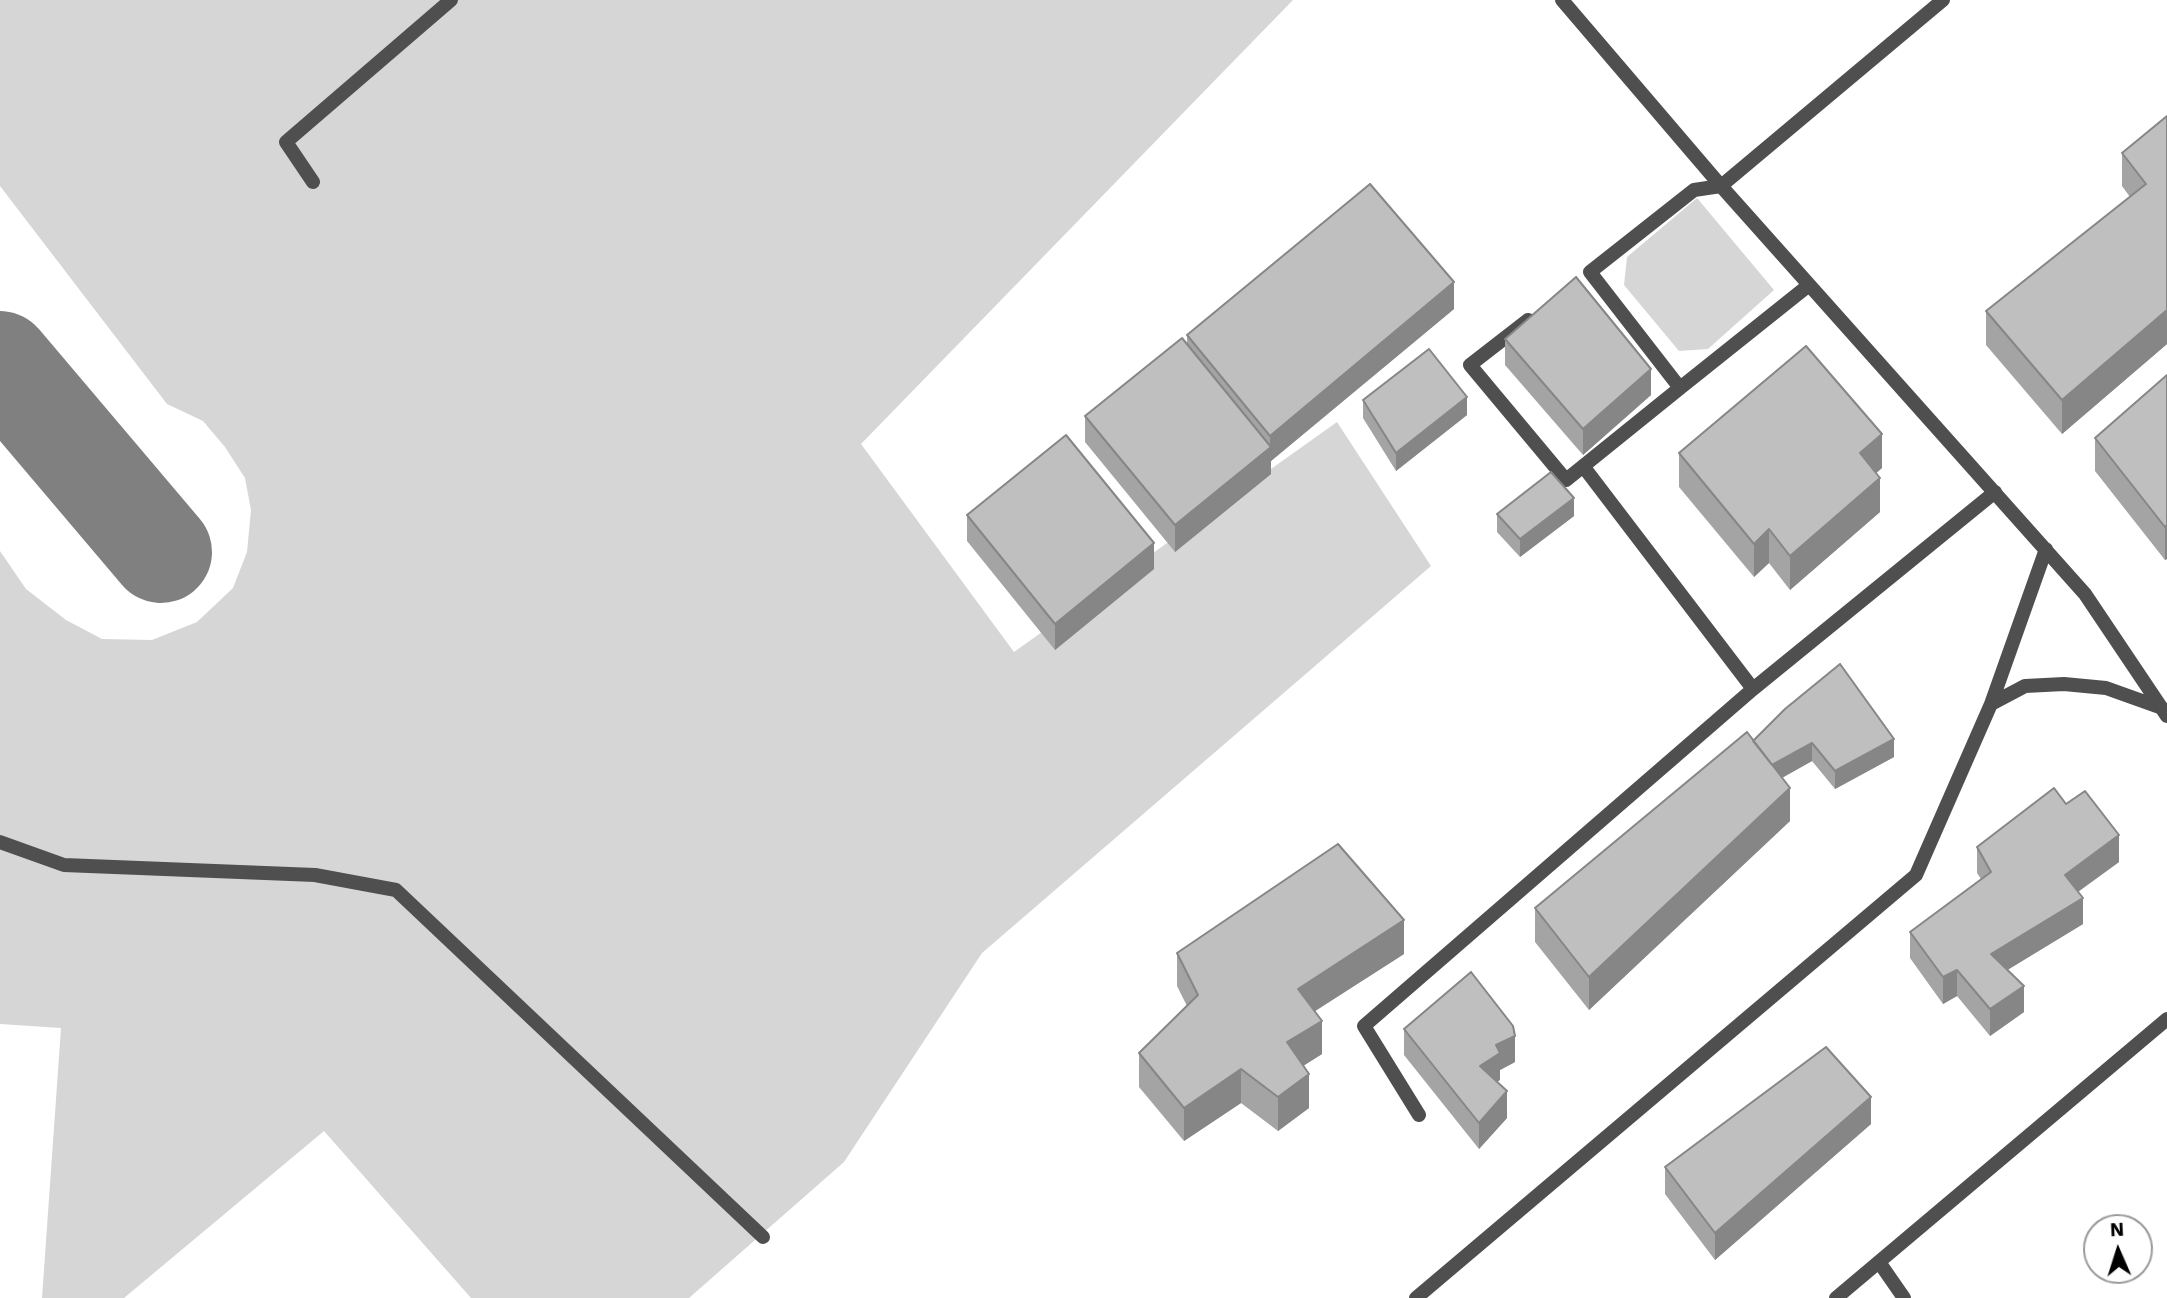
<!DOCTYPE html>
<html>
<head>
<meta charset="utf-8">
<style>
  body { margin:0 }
  #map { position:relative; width:2167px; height:1298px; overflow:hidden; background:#fff; font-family:"Work Sans",sans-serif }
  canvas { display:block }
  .north { position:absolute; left:2083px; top:1214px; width:70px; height:70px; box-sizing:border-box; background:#fff; border:2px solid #999; border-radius:50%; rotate:357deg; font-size:19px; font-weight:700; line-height:28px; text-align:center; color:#000 }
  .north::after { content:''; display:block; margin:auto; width:24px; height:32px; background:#000; clip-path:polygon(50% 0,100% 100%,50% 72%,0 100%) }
</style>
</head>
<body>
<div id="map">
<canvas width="2167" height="1298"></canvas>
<div class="north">N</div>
</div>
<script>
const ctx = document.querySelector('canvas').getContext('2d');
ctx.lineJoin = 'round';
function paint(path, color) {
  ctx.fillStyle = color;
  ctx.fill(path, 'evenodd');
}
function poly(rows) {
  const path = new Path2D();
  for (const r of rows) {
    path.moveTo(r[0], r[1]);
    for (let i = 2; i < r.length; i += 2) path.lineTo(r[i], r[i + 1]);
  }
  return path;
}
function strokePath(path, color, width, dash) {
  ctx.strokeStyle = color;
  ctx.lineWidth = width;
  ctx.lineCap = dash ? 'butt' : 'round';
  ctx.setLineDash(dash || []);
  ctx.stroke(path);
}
paint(poly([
  [0,0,1293,0,861,444,1014,652,1337,422,1431,566,982,953,844,1162,689,1298,471,1298,324,1131,124,1298,42,1298,61,1028,0,1024,0,551,26,589,66,620,102,639,152,640,197,622,233,588,247,552,251,510,245,478,225,447,203,421,167,404,0,186],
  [1697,198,1774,290,1708,349,1679,351,1624,285,1627,257]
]), '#d6d6d6');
strokePath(poly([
  [0,362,161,552]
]), '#808080', 102);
strokePath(poly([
  [1562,0,1721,186],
  [1943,0,1721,186,2085,594,2167,716],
  [313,182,286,142,451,0],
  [1721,186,1694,190,1590,272,1680,388,1809,285],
  [1528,320,1470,365,1566,480,1680,388],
  [1583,466,1753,689],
  [1991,704,2025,686,2064,684,2106,688,2162,708],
  [0,842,64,865,315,875,396,890,763,1237],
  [1419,1115,1364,1026,1753,689,1995,492],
  [1879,1262,1904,1298],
  [1416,1298,1916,875,1991,704,2046,549],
  [1836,1298,2167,1019]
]), '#4f4f4f', 14);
paint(poly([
  [2167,116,2167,344,2062,434,1986,345,1986,311,2130,197,2122,186,2122,153],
  [1454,309,1271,461,1271,474,1175,552,1085,442,1085,416,1187,344,1187,335],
  [1505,339,1651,395,1583,455,1505,365],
  [2167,375,2167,559,2165,560,2095,471,2095,438],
  [1363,400,1467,415,1396,471,1363,418],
  [1679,453,1882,468,1876,473,1880,512,1790,590,1769,563,1754,577,1679,487],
  [1497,514,1574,516,1520,557,1497,532],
  [967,515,1154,569,1055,650,967,541],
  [1785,709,1894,757,1835,789,1812,761,1782,778,1790,821,1589,1010,1535,942,1535,908,1753,741],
  [2066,804,2119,862,2078,892,2083,924,2007,970,2024,1012,1990,1036,1957,996,1943,1004,1910,958,1910,932,1981,879,1977,873,1977,847],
  [1177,953,1404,954,1315,1011,1322,1054,1303,1066,1309,1108,1278,1131,1241,1103,1184,1141,1139,1087,1139,1053,1187,1006,1177,986],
  [1404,1029,1515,1062,1500,1070,1500,1080,1496,1082,1507,1118,1479,1149,1404,1055],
  [1871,1124,1715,1260,1665,1194,1665,1167]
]), '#a4a4a4');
paint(poly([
  [1454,282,1454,309,1271,461,1271,474,1175,552,1175,525,1270,448,1270,436],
  [2167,310,2167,344,2062,434,2062,400],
  [1651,369,1651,395,1583,455,1583,429],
  [1467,397,1467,415,1396,471,1396,453],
  [1882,434,1882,468,1860,487,1860,453],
  [1880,478,1880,512,1790,590,1790,556],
  [1574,498,1574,516,1520,557,1520,539],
  [2167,525,2167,559,2165,560,2165,527],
  [1769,529,1769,563,1754,577,1754,544],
  [1154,543,1154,569,1055,650,1055,624],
  [1894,739,1894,757,1835,789,1835,771],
  [1812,743,1812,761,1769,785,1769,767],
  [1790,788,1790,821,1589,1010,1589,977],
  [2119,835,2119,862,2065,901,2065,875],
  [2083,898,2083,924,1991,980,1991,954],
  [1404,920,1404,954,1298,1022,1298,989],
  [1957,970,1957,996,1943,1004,1943,977],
  [2024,986,2024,1012,1990,1036,1990,1009],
  [1322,1021,1322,1054,1287,1076,1287,1042],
  [1515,1036,1515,1062,1500,1070,1500,1080,1480,1093,1480,1066,1496,1045],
  [1241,1069,1241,1103,1184,1141,1184,1108],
  [1309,1074,1309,1108,1278,1131,1278,1097],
  [1507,1091,1507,1118,1479,1149,1479,1123],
  [1871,1097,1871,1124,1715,1260,1715,1233]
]), '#868686');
const building = poly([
  [2167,116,2167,310,2062,400,1986,311,2146,184,2122,153,2167,116],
  [1370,184,1454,282,1270,436,1187,335,1370,184],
  [1576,277,1651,369,1583,429,1505,339,1576,277],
  [1182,338,1271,447,1175,525,1085,416,1182,338],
  [1806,346,1882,434,1860,453,1880,478,1790,556,1769,529,1754,544,1679,453,1806,346],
  [1429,349,1467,397,1396,453,1363,400,1429,349],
  [2167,375,2167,525,2165,527,2095,438,2167,375],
  [1066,435,1154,543,1055,624,967,515,1066,435],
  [1551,472,1574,498,1520,539,1497,514,1551,472],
  [1840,664,1894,739,1835,771,1812,743,1772,765,1753,741,1785,709,1840,664],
  [1747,732,1790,788,1589,977,1535,908,1747,732],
  [2054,788,2066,804,2085,791,2119,835,2065,875,2083,898,1991,954,2024,986,1990,1009,1957,970,1943,977,1910,932,1991,872,1977,847,2054,788],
  [1338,844,1404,920,1298,989,1322,1021,1287,1042,1309,1074,1278,1097,1241,1069,1184,1108,1139,1053,1198,995,1177,953,1338,844],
  [1471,972,1513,1026,1515,1036,1496,1045,1500,1053,1480,1066,1507,1091,1479,1123,1404,1029,1471,972],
  [1826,1047,1871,1097,1715,1233,1665,1167,1826,1047]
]);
paint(building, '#bfbfbf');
strokePath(building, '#868686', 2);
</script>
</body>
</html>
